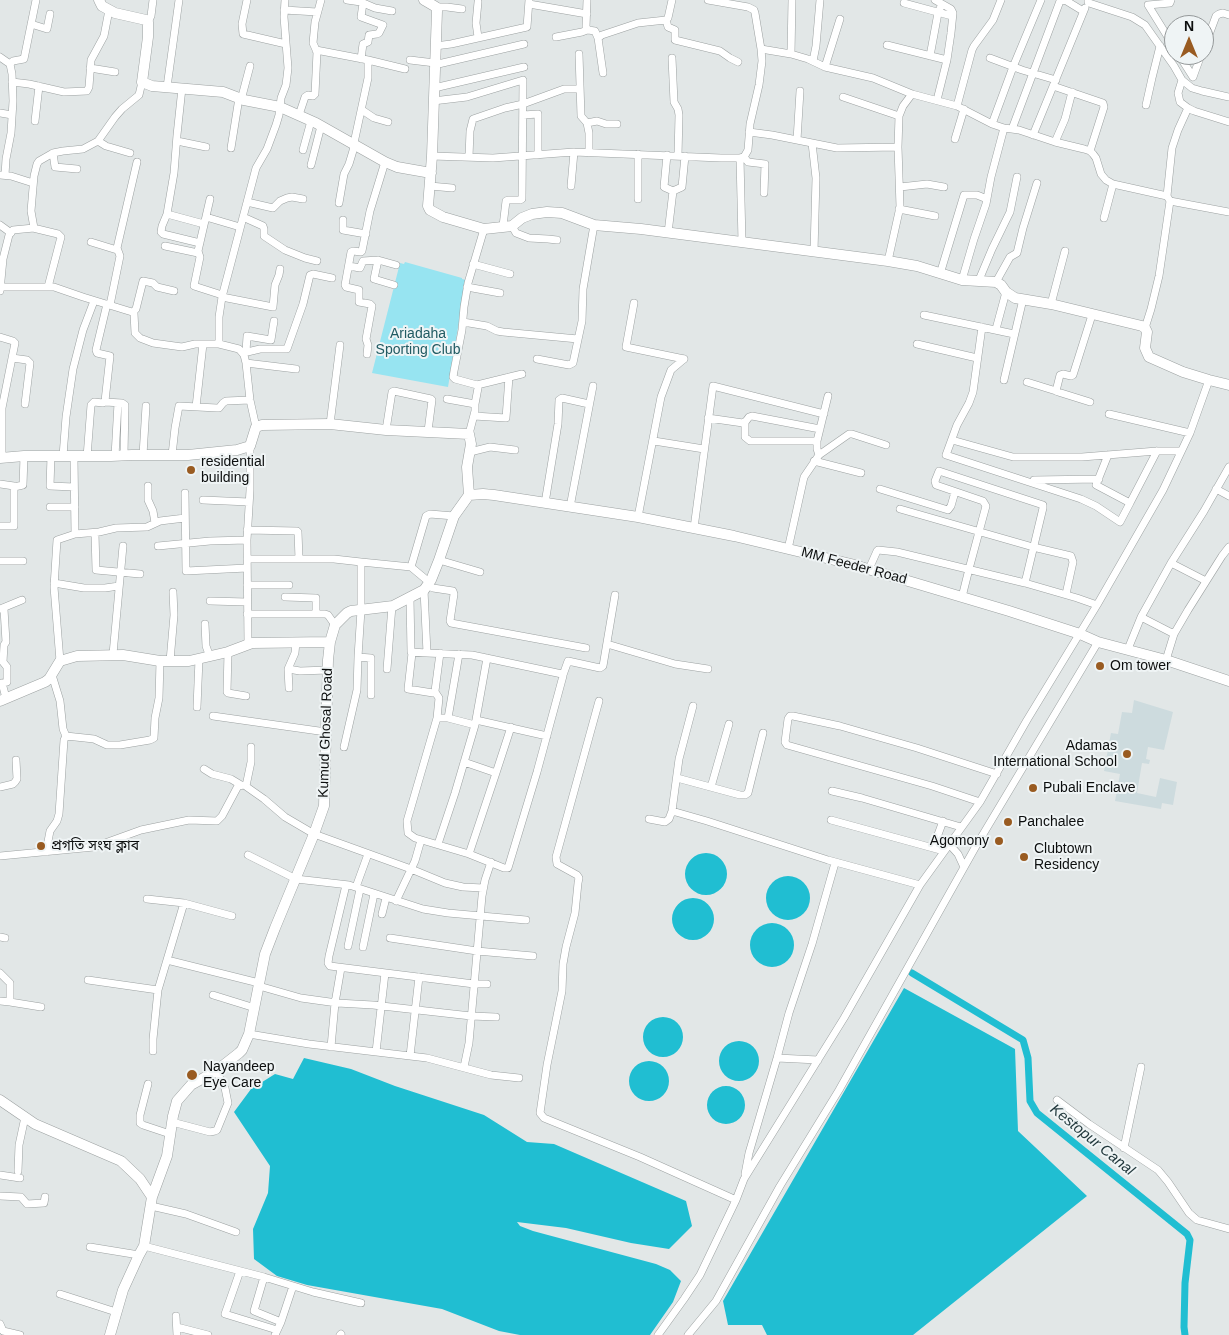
<!DOCTYPE html>
<html>
<head>
<meta charset="utf-8">
<style>
  body { margin:0 }
  #map { position:relative; width:1229px; height:1335px; overflow:hidden; background:#e2e7e7; font-family:Helvetica,sans-serif }
  canvas { display:block }
  .north { position:absolute; left:1164px; top:15px; width:50px; height:50px; box-sizing:border-box; background:#eff4f5; border:1px solid #949899; border-radius:50%; rotate:0deg; font-size:14px; font-weight:700; line-height:20px; text-align:center; color:#0c0e0e }
  .north::after { content:''; display:block; margin:auto; width:18px; height:22px; background:#995b21; clip-path:polygon(50% 0,100% 100%,50% 72%,0 100%) }
</style>
</head>
<body>
<div id="map">
<canvas width="1229" height="1335"></canvas>
<div class="north">N</div>
</div>
<script>
const ctx = document.querySelector('canvas').getContext('2d');
ctx.lineJoin = 'round';
function paint(path, color) {
  ctx.fillStyle = color;
  ctx.fill(path, 'evenodd');
}
function poly(rows) {
  const path = new Path2D();
  for (const r of rows) {
    if (r.length === 3) {
      path.moveTo(r[0] + r[2], r[1]);
      path.arc(r[0], r[1], r[2], 0, 2 * Math.PI);
      continue;
    }
    path.moveTo(r[0], r[1]);
    for (let i = 2; i < r.length; i += 2) path.lineTo(r[i], r[i + 1]);
  }
  return path;
}
function strokePath(path, color, width, dash) {
  ctx.strokeStyle = color;
  ctx.lineWidth = width;
  ctx.lineCap = dash ? 'butt' : 'round';
  ctx.setLineDash(dash || []);
  ctx.stroke(path);
}
function drawText(font, color, halo, rows, align = 'center') {
  ctx.font = font + ' Helvetica,"Noto Sans Bengali",sans-serif';
  ctx.lineWidth = 4;
  ctx.setLineDash([]);
  ctx.textBaseline = 'middle';
  ctx.strokeStyle = halo;
  ctx.fillStyle = color;
  for (const [text, x, y, turn = 0] of rows) {
    ctx.save();
    ctx.translate(x, y);
    ctx.rotate((+turn || 0) * Math.PI / 180);
    ctx.textAlign = isNaN(turn) ? turn : align;
    if (halo) ctx.strokeText(text, 0, 0);
    ctx.fillText(text, 0, 0);
    ctx.restore();
  }
}
paint(poly([
  [1134,700,1173,712,1164,750,1148,747,1146,759,1150,760,1149,764,1142,763,1137,793,1156,797,1160,778,1177,782,1173,805,1162,803,1161,809,1115,801,1120,774,1104,771,1111,733,1118,734,1122,712,1132,713]
]), '#cddbde');
paint(poly([
  [405,262,462,278,462,279,466,280,448,387,372,373,400,263,404,264]
]), '#97e4f1');
paint(poly([
  [706,874,21],
  [788,898,22],
  [693,919,21],
  [772,945,22],
  [904,988,1015,1049,1018,1131,1087,1196,913,1335,767,1335,762,1325,728,1325,723,1301],
  [663,1037,20],
  [739,1061,20],
  [304,1058,351,1069,395,1086,484,1115,527,1142,554,1144,686,1201,692,1226,669,1249,631,1243,566,1228,517,1222,520,1226,533,1231,656,1264,670,1270,681,1281,673,1302,650,1335,520,1335,499,1331,442,1309,307,1285,277,1276,254,1259,253,1229,268,1193,270,1166,234,1112,251,1089,275,1074,293,1079],
  [649,1081,20],
  [726,1105,19]
]), '#20bed2');
strokePath(poly([
  [912,973,1023,1040,1028,1058,1030,1101,1037,1113,1187,1234,1190,1240,1185,1283,1184,1327,1185,1335]
]), '#20bed2', 7);
const street = poly([
  [247,0,242,24,243,34,286,44],
  [347,0,361,2,375,8,392,11],
  [587,0,586,27,588,30,595,31,598,38],
  [935,0,951,9,953,13,951,33,947,60,937,100],
  [1088,0,1088,2,1089,3,1132,17,1145,25,1174,66,1182,80,1192,88,1202,91,1229,97],
  [1171,0,1170,3,1148,5,1174,47],
  [478,2,476,23,478,37],
  [904,3,952,16],
  [529,4,587,14],
  [436,7,447,7,462,9],
  [284,10,317,12],
  [666,20,668,27,675,30,675,40,720,51,730,58,738,62],
  [148,22,151,16,153,0],
  [31,24,47,29,50,14],
  [556,37,582,32,587,30],
  [887,45,947,60],
  [435,46,451,44,527,27,529,0],
  [1204,48,1216,16,1219,14,1223,13,1229,15],
  [761,49,791,54,808,59,825,67,873,78,912,94,957,106,992,124,1004,128,1019,130,1055,142,1084,149,1090,151,1093,154,1096,158,1101,174,1106,180,1113,184,1167,196,1170,201,1159,276,1151,309,1145,328],
  [316,50,368,60,368,78,354,143],
  [579,54,581,116,587,123,589,133,589,153],
  [791,54,792,0],
  [1179,55,1193,77],
  [930,56,938,13,942,4],
  [0,57,10,64,12,74,13,101,11,133,6,159,5,175],
  [672,58,674,102,678,109,679,115,678,156],
  [990,58,1022,70,1056,80],
  [361,59,363,44,368,42,369,35,377,34,379,33,383,25,361,17,363,3],
  [368,60,405,69],
  [410,60,435,63],
  [813,61,816,46,820,0],
  [10,64,13,61,24,59,36,0],
  [434,65,524,44],
  [825,67,840,19],
  [90,68,115,72],
  [603,73,598,38,602,35,638,23,666,20,668,18,672,0],
  [1193,77,1201,55],
  [1182,80,1178,93,1180,102,1188,108,1194,111,1229,122],
  [12,82,29,84,64,92,87,91,89,87,91,60,104,36,109,10],
  [1053,86,1103,103,1104,107,1090,151],
  [167,87,179,0],
  [182,88,177,135,174,173,167,214,162,226,161,232,163,234,200,243],
  [434,88,524,67],
  [843,97,899,116],
  [241,100,250,66],
  [433,101,467,97,523,80,522,199,520,200,508,200,506,201,503,226],
  [1146,105,1152,78,1160,46],
  [957,106,972,50,974,46,993,20,1001,0],
  [362,110,374,118,388,122],
  [0,113,12,115],
  [299,115,305,97,308,95,313,96,315,94,317,52,313,43,315,22,321,0],
  [523,115,538,114,538,155],
  [35,121,39,86],
  [587,123,597,121,606,124,617,124],
  [992,124,1013,67,1041,0],
  [1012,129,1060,1,1065,0,1083,11],
  [749,132,772,135,837,148,898,147],
  [1033,135,1085,8],
  [955,139,964,109],
  [797,140,800,91],
  [98,141,106,146,130,153],
  [177,141,206,147],
  [1055,142,1065,119,1072,92],
  [812,143,816,178,814,252],
  [231,148,239,98],
  [303,150,311,121],
  [53,153,55,167,77,169],
  [638,154,638,199],
  [667,155,664,187,673,191],
  [432,156,493,158,574,152,721,158,740,158,744,157,748,150,750,124,759,85,762,61,761,49,755,13,754,10,748,7,708,0],
  [469,157,470,131,473,119,505,108,523,104,564,89,580,89],
  [744,157,748,162,765,164,764,193],
  [740,158,742,242],
  [311,165,321,126],
  [0,175,11,176,33,183],
  [430,186,452,188],
  [571,186,574,152],
  [900,187,927,184,944,187],
  [1167,196,1172,148,1178,130,1188,108],
  [210,199,198,251,200,257,194,286,222,295],
  [1170,201,1229,212],
  [247,202,273,208,280,201,287,198,292,197,303,199],
  [339,203,344,174,349,164,355,144],
  [899,209,935,216],
  [167,214,204,224],
  [206,217,240,227],
  [243,217,263,226,264,229,264,236,285,250,305,258,317,261],
  [1104,218,1113,184],
  [343,220,343,230,366,234],
  [0,225,11,233],
  [512,226,516,233,529,238,548,239,557,240],
  [33,228,58,234,61,237,48,287],
  [668,233,673,191,682,187,685,156],
  [91,242,117,250],
  [165,246,198,253],
  [378,260,374,279,394,285],
  [888,261,900,207,898,147,899,116,903,106,912,94],
  [473,264,510,274],
  [349,266,360,268,363,261,378,260,396,265],
  [940,274,964,195,977,195,987,199],
  [962,280,974,239,986,204,991,177,1004,128],
  [979,280,992,249,1010,212,1017,177],
  [996,282,1010,257,1017,253,1023,228,1037,183],
  [1,287,54,287,83,297,132,312,134,313,135,333,140,338,153,343,182,347,195,344,219,344],
  [467,287,500,293],
  [0,291,3,259,9,235,13,230,34,228,31,211,34,176,37,164,39,161,53,153,63,151,83,149,98,141,115,117,122,109,139,95,142,82],
  [222,297,273,307,275,285,279,275,280,269],
  [634,303,626,347,684,359],
  [1051,304,1065,251],
  [110,305,120,256,117,248,137,162],
  [133,312,136,309,143,281,153,283,157,287,174,291],
  [924,315,1014,334],
  [463,322,487,326,497,331,503,332,578,339],
  [982,327,973,392,969,403,957,425,946,455,1081,499,1096,506,1120,522,1130,503],
  [996,329,1006,292],
  [0,337,13,341,15,343,2,408,2,458],
  [917,344,977,358],
  [246,352,247,336,271,340,274,321],
  [243,353,260,349,287,349,303,304,310,275,313,274,332,278],
  [367,354,368,345,366,339,372,306,370,304,359,302,359,290,346,287,345,285,351,252,353,251,361,252,362,251,370,211,385,162],
  [12,358,27,360,30,363,25,404],
  [537,359,569,365,573,363,582,321,583,289,594,225],
  [246,363,296,369],
  [1004,380,1023,299],
  [1027,382,1056,391],
  [477,385,522,374],
  [447,399,475,404],
  [105,402,122,403,125,405,124,455],
  [1090,402,1058,392,1056,391,1060,375,1063,374,1071,376,1073,375,1092,315],
  [196,407,203,344],
  [1109,414,1190,433],
  [474,416,506,418,509,377],
  [708,418,743,423,746,421,749,417,752,416,820,429],
  [745,422,745,437,750,441,817,441],
  [330,424,340,345],
  [256,427,250,400,246,363,244,355,239,349,219,344,219,317,222,297,256,168,267,149,276,125,279,115,281,98,286,85,288,68,284,17,285,0],
  [386,430,392,392,394,391,431,399,432,400,428,431],
  [469,434,475,411,475,404,478,388,477,385,455,379,453,377,454,371,462,330,464,307,468,283,484,229],
  [952,440,1013,457,1082,457,1157,451,1181,451],
  [654,441,704,449],
  [470,452,490,447,515,450],
  [143,455,146,406],
  [172,455,175,428,179,406,217,408,219,408,223,403,226,401,250,400],
  [819,455,817,449,817,441,828,396],
  [1108,455,1096,485,1130,503,1157,451],
  [51,456,50,486,74,487],
  [63,456,66,417,73,369,83,330,94,301],
  [115,456,118,403],
  [74,457,75,534],
  [87,457,91,405,94,402,103,403,105,401,110,356,97,353,96,350,107,304],
  [814,461,861,473],
  [1034,480,1099,479],
  [0,484,14,486],
  [148,486,148,500,153,511,155,523],
  [880,489,948,510,951,506,955,492],
  [1216,489,1229,496],
  [185,493,186,571,247,568],
  [203,500,249,502],
  [545,503,558,424,559,400,562,398,589,404],
  [50,507,75,507],
  [570,507,593,386],
  [900,509,1033,547,1071,556,1073,562,1066,594],
  [638,517,661,397,671,370,684,359],
  [0,526,14,526,14,487,23,485,24,456],
  [694,528,713,386,824,414],
  [247,530,297,531,298,532,299,559],
  [95,533,96,570,140,574],
  [158,546,210,541,247,540],
  [788,549,804,477,819,455,849,434,852,434,886,445],
  [247,559,334,559,361,562,361,610,358,657,357,690,344,747],
  [439,560,480,572],
  [0,561,23,561],
  [361,562,411,567,426,516,430,514,454,516],
  [1171,563,1206,581],
  [411,567,429,582,427,585,433,588,453,591,454,594,450,621,451,623,586,648],
  [869,569,877,551,878,550,897,552,1025,583,1077,598,1097,605,1163,490,1190,433,1209,380],
  [54,583,84,588,105,588,119,586],
  [247,585,289,585],
  [424,590,427,653,472,655,562,674,563,676,537,772,508,868,504,868,469,854,415,838,408,833,407,821,437,718,448,718],
  [285,597,316,598,316,614],
  [962,597,969,569,986,506,983,501,936,485,935,481,939,471,1043,505,1043,508,1025,583],
  [410,598,411,652,427,653],
  [210,601,247,602],
  [0,609,22,600],
  [4,609,6,642,4,645,3,662,7,667,7,682,2,683,6,698],
  [247,614,325,614,328,615,335,625],
  [1141,617,1174,634],
  [205,624,206,646,210,657],
  [248,644,247,540,250,490,250,446],
  [607,644,675,664,708,669],
  [1128,649,1141,617,1171,563,1204,511,1229,467],
  [228,652,227,692,228,693,246,696],
  [412,653,408,689,433,693,435,691,440,653],
  [113,654,123,546],
  [459,654,448,718,475,725],
  [358,657,371,658,371,695],
  [1166,660,1174,634,1188,610,1222,556,1229,547],
  [60,661,54,587,57,540,75,534,99,532,116,528,147,527,160,521,185,518],
  [170,661,174,615,173,592],
  [288,669,300,671,328,670],
  [387,669,392,606],
  [52,675,60,701,63,729,66,736,94,739,107,745,120,745,150,740,154,738,155,718,159,698,160,661],
  [563,675,568,661,600,668,603,666,615,595],
  [289,688,288,669,295,653,296,642],
  [435,692,439,698,437,718],
  [599,701,556,857,557,864,577,875,579,878,578,883,575,913,566,947,563,964,562,991,547,1065,540,1113,544,1118,640,1157,736,1200],
  [197,707,199,659],
  [213,716,326,732],
  [476,720,547,736],
  [464,762,496,773,469,854],
  [204,769,212,774,231,779,241,785],
  [496,773,511,727],
  [677,778,740,795,745,795,748,793,763,733],
  [246,786,251,762,251,747],
  [0,787,13,784,15,782,17,779,16,760],
  [711,787,729,724],
  [832,791,862,798,961,827],
  [980,802,932,786,787,745,785,742,788,719,790,716,793,716,840,726,917,748,997,774],
  [672,811,707,821,828,860,920,885],
  [649,819,665,822,669,819,672,811,679,759,693,706],
  [831,820,944,851],
  [438,844,455,793,475,725,487,658],
  [949,844,958,854,964,867],
  [933,848,943,821],
  [46,852,50,831,57,821,59,814,64,740,66,736],
  [248,855,296,879,349,885,423,909,448,913,526,920],
  [0,856,94,847,141,830,189,820,217,821,222,816,238,786,244,785,264,799,285,817,314,834,411,869,445,883,463,887,483,888],
  [346,885,329,956,328,963,330,966,474,984,487,984],
  [356,887,368,854],
  [147,899,184,903,232,916],
  [396,901,415,861,421,840],
  [382,914,386,898],
  [0,937,5,938],
  [390,938,477,951,533,956],
  [348,946,360,889],
  [363,947,374,894],
  [167,960,259,983],
  [0,973,10,983,10,1002,41,1007],
  [88,980,158,990],
  [259,986,301,998,337,1003,373,1005,471,1016,496,1017],
  [213,995,255,1008],
  [0,1001,10,1002],
  [249,1034,309,1044,427,1058,491,1075,519,1078],
  [331,1047,335,1003,341,968],
  [153,1051,153,1039,158,990,184,903],
  [376,1052,385,973],
  [410,1056,419,977],
  [777,1058,818,1060],
  [464,1067,469,1043,482,896,485,880,491,862],
  [148,1084,140,1115,140,1123,143,1125,170,1134],
  [1057,1100,1089,1124,1158,1170,1168,1182,1189,1213,1197,1220,1229,1229],
  [172,1122,210,1132,215,1131,217,1130,228,1103,225,1088,216,1071],
  [1124,1148,1141,1067],
  [18,1171,19,1145,25,1117],
  [745,1174,749,1153,777,1058,789,1013,812,944,835,863],
  [0,1175,20,1178],
  [0,1196,21,1197,27,1204,44,1203,45,1197],
  [151,1206,186,1214,236,1232],
  [144,1246,264,1277,313,1292,361,1303],
  [90,1247,139,1255],
  [240,1271,225,1314,277,1330],
  [264,1277,254,1311,281,1322],
  [60,1294,116,1312],
  [176,1316,177,1335],
  [0,1324,3,1331,20,1335],
  [177,1327,208,1335],
  [275,1335,281,1322,293,1286],
  [340,1335,341,1334],
  [658,1335,684,1299,700,1275,736,1200,744,1179,844,1018,920,885,980,802,1027,720,1097,605],
  [688,1335,716,1301,780,1186,839,1090,976,846,1098,642]
]);
const secondary = poly([
  [99,0,102,6,115,13,146,20,148,22,148,37,142,82,152,86,223,92,244,100,280,107,316,123,385,162,397,167,431,173],
  [424,0,436,7,437,11,432,156,428,206,430,210,443,217,484,229,512,226,522,218,532,214,547,212,562,213,594,225,641,229,888,261,917,266,962,280,996,282,1001,285,1006,292,1015,298,1051,304,1142,326,1145,328,1147,332,1145,348,1149,357,1183,372,1209,380,1229,385],
  [0,458,24,456,111,456,132,455,188,455,237,450,250,446,255,430,256,427,262,425,330,424,386,430,469,434,471,444,467,467,469,495],
  [469,495,483,494,494,495,638,517,734,536,851,564,1009,611,1080,634,1098,642,1166,660,1229,681],
  [0,701,45,682,49,679,60,661,77,656,123,655,160,661,189,661,228,652,252,643,330,642],
  [0,1100,35,1124,121,1161,140,1179,152,1197],
  [110,1335,123,1290,139,1255,144,1246,152,1197,167,1156,173,1116,177,1101,191,1085,216,1071,239,1053,242,1050,249,1034,265,954,275,928,314,834,324,806,328,660,330,642,335,625,347,613,351,611,393,606,424,590,431,580,439,560,454,516,469,495]
]);
strokePath(street, '#9ca1a1', 8);
strokePath(secondary, '#9ca1a1', 11);
strokePath(street, '#fff', 7);
strokePath(secondary, '#fff', 10);
for (const [x, y, r, color] of [
  [191,470,5,"#995b21"],
  [1100,666,5,"#995b21"],
  [1127,754,5,"#995b21"],
  [1033,788,5,"#995b21"],
  [1008,822,5,"#995b21"],
  [999,841,5,"#995b21"],
  [41,846,5,"#995b21"],
  [1024,857,5,"#995b21"],
  [192,1075,6,"#995b21"]
]) {
  const dot = new Path2D();
  dot.arc(x, y, r, 0, 2 * Math.PI);
  ctx.fillStyle = color;
  ctx.fill(dot);
  strokePath(dot, '#eff4f5', 2);
}
drawText('14px', '#215b63', '#eff4f5', [
  ["Ariadaha",418,334],
  ["Sporting Club",418,350]
]);
drawText('14px', '#0c0e0e', '#eff4f5', [
  ["residential",201,462],
  ["building",201,478],
  ["Om tower",1110,666],
  ["Adamas",1117,746,"right"],
  ["International School",1117,762,"right"],
  ["Pubali Enclave",1043,788],
  ["Panchalee",1018,822],
  ["Agomony",989,841,"right"],
  ["প্রগতি সংঘ ক্লাব",51,846],
  ["Clubtown",1034,849],
  ["Residency",1034,865],
  ["Nayandeep",203,1067],
  ["Eye Care",203,1083]
], 'left');
drawText('14px', '#0c0e0e', '#eff4f5', [
  ["MM Feeder Road",854,566,15],
  ["Kumud Ghosal Road",326,733,-88]
]);
drawText('italic 15px', '#1f363a', '#eff4f5', [
  ["Kestopur Canal",1092,1140,39]
]);
</script>
</body>
</html>
